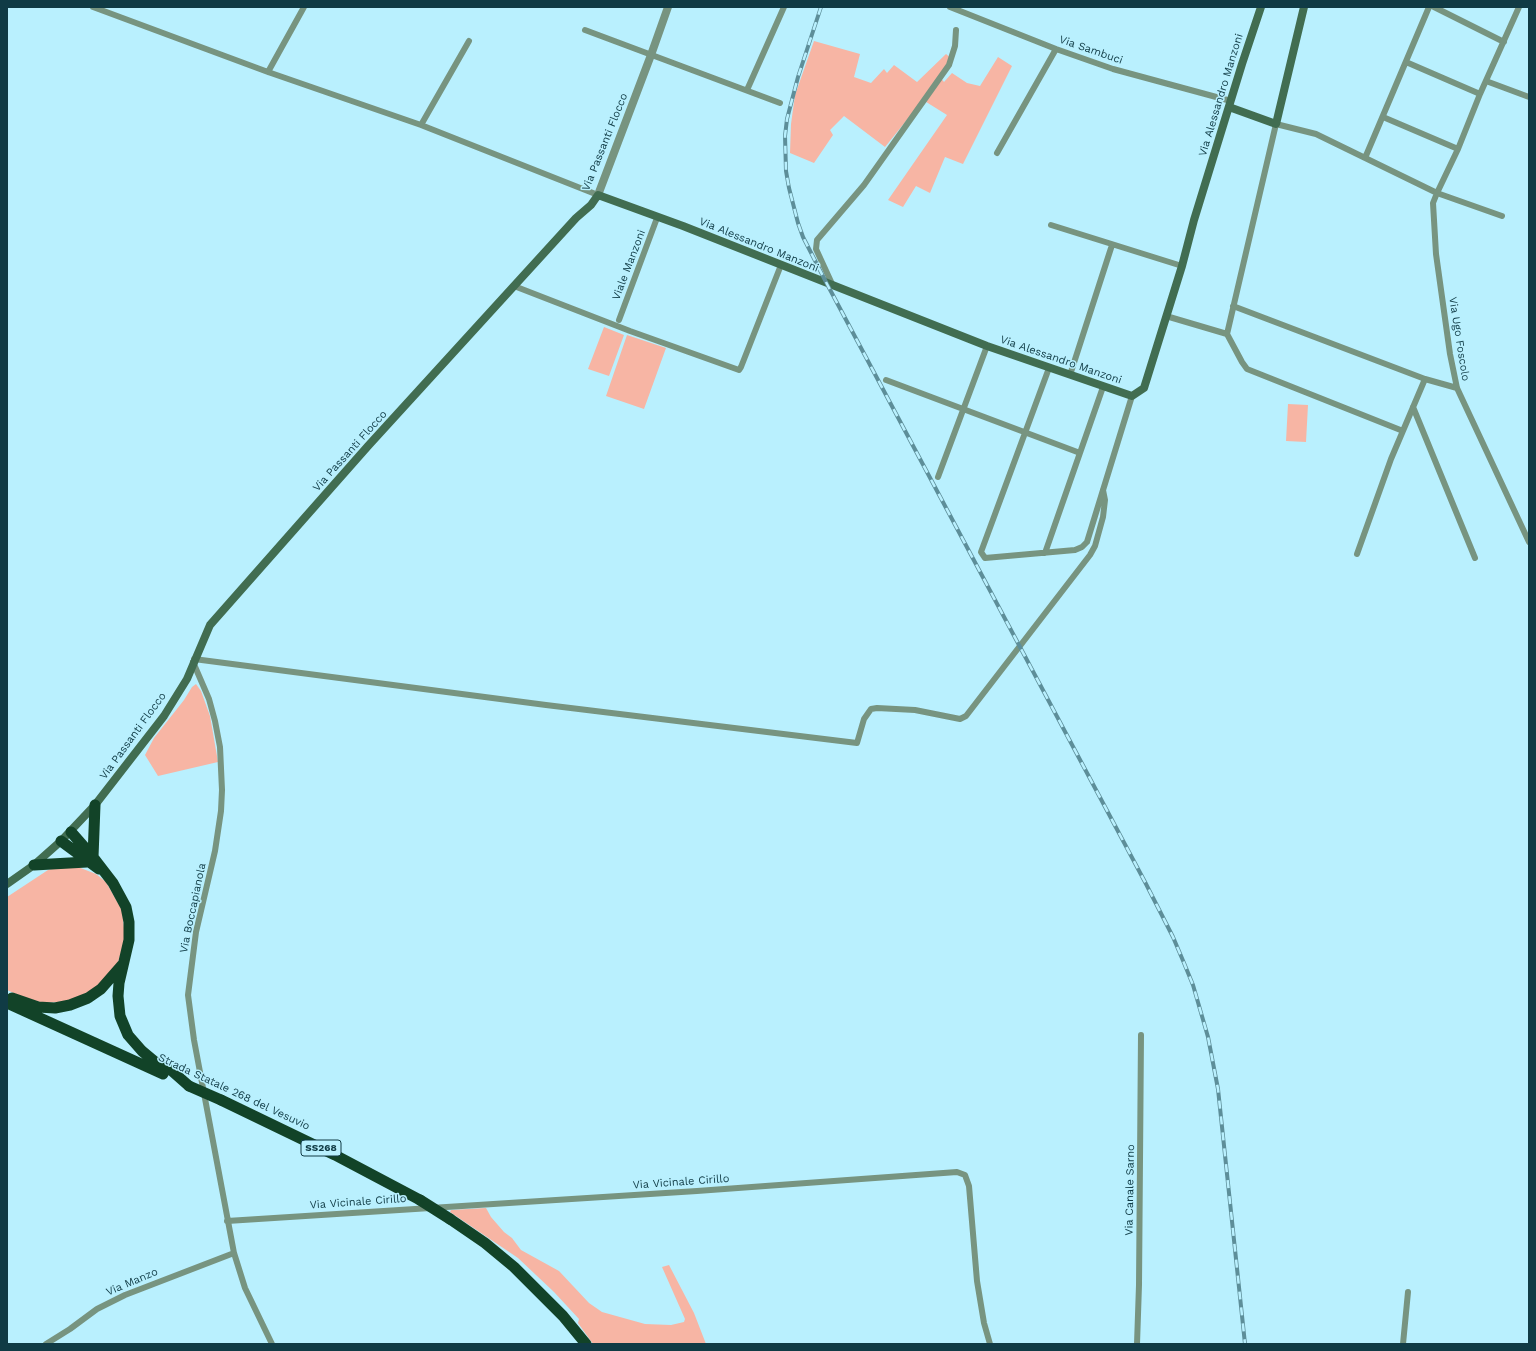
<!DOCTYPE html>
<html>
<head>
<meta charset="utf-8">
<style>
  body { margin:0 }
  #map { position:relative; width:1536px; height:1351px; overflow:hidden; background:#b9f0fe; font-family:"Work Sans",sans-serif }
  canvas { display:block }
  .frame { position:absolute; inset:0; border:8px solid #103b45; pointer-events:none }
</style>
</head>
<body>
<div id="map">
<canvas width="1536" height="1351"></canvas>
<div class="frame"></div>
</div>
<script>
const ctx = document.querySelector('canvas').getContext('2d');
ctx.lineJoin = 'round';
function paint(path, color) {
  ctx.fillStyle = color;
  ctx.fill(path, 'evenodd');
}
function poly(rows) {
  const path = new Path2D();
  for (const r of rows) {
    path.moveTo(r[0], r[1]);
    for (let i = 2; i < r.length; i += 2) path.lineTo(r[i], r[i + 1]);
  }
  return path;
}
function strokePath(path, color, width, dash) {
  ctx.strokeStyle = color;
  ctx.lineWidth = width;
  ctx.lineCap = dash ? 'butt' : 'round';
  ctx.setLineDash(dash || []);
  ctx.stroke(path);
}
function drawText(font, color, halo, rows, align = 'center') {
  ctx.font = font + ' "Work Sans",sans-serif';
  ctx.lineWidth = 3;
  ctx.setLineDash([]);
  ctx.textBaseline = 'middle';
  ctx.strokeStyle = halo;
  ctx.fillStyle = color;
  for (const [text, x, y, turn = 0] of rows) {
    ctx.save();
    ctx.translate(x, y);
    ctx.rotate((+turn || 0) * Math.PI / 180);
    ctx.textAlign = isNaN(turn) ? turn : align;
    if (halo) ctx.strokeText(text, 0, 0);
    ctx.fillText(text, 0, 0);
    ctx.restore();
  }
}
paint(poly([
  [814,41,860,54,854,77,871,83,884,69,887,73,894,65,917,82,946,54,951,58,939,76,944,82,952,73,967,83,980,86,998,57,1012,66,963,164,945,157,930,193,916,186,903,207,888,200,947,115,923,100,885,147,844,116,830,130,833,135,814,163,790,153,791,124,795,95],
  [604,327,624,335,609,376,588,369],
  [627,335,666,348,644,409,606,396],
  [1288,404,1308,405,1306,442,1286,441],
  [196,684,201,691,210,716,218,762,158,776,145,755,154,738,184,700,192,687],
  [78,867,96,874,106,882,122,910,125,936,121,953,118,962,103,984,71,1001,44,1003,27,999,7,990,7,897,48,870,55,868],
  [486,1208,491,1217,504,1232,512,1238,521,1250,559,1271,589,1303,602,1312,645,1324,671,1325,684,1322,685,1319,662,1267,669,1265,694,1313,706,1344,593,1344,578,1323,579,1319,554,1292,518,1258,450,1212,451,1210]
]), '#f7b5a4');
strokePath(poly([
  [93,7,268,72,421,125,598,195],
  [950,7,1056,49,1113,69,1231,101],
  [1434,7,1504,42],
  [585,30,780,103],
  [1406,62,1480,94],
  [268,72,304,7],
  [1486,81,1529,97],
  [747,90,784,7],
  [1383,117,1458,149],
  [421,125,469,41],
  [997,153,1056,49],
  [1365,158,1429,7],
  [1502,216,1437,193,1433,203,1436,254,1450,354,1457,388,1529,542],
  [1051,225,1182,266],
  [514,286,630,331,739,370,741,367,781,265],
  [833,286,816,249,817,240,864,185,949,65,955,46,956,30],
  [1233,306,1425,379,1457,388],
  [1166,316,1227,334],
  [619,320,657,218],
  [1049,368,981,552,985,558,1075,550,1082,547,1087,542,1132,396],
  [1070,375,1112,245],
  [886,380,1080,453],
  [1413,407,1475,558],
  [1403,431,1247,369,1242,362,1227,334,1276,124,1316,134,1437,193,1458,149,1480,94,1519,7],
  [938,477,987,346],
  [1045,553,1103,387],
  [1357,554,1391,459,1425,379],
  [194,659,546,705,857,743,864,719,871,709,877,708,915,710,960,719,966,716,1090,555,1095,546,1103,517,1105,500,1103,490],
  [193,662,209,699,215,721,220,747,222,790,221,811,215,851,196,932,188,995,194,1040,234,1253,245,1288,272,1344],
  [227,1221,697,1191,957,1172,965,1175,969,1186,977,1281,984,1323,990,1344],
  [46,1344,70,1329,97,1309,125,1295,234,1253],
  [1137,1344,1139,1285,1141,1035],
  [1403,1344,1408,1292]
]), '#779480', 6);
strokePath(poly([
  [598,195,651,55,668,7]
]), '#779480', 8);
strokePath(poly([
  [1229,107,1276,124,1304,7],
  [7,884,34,865,61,841,95,805,164,716,187,679,210,625,368,446,576,218,591,205,598,195,683,226,987,346,1132,396,1144,388,1182,266,1194,220,1242,64,1261,7]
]), '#416d51', 8);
strokePath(poly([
  [71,832,93,857,113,883,126,907,129,922,129,940,119,983,118,996,120,1016,128,1035,142,1051,154,1061,172,1071,189,1086],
  [61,841,99,869],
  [93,857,95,805],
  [34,865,87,862],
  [12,998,38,1007,55,1008,70,1005,88,998,101,989,122,965],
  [7,1003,163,1074],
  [221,1100,335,1155,420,1200],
  [450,1219,485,1243,514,1267,563,1316,586,1344]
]), '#124328', 11);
const rail = poly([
  [821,7,798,77,787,119,785,136,786,171,789,188,798,223,803,237,827,284,1145,882,1173,937,1184,963,1193,985,1208,1037,1218,1089,1245,1344]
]);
strokePath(rail, '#5d8e99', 4);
strokePath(rail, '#b9f0fe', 2.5, [8]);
strokePath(poly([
  [189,1086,221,1100],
  [420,1200,450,1219]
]), '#124328', 11);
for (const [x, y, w] of [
  [321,1148,40]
]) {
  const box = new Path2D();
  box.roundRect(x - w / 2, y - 8, w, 16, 3);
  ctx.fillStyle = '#b9f0fe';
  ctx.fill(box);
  strokePath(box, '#103b45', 1);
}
drawText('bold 10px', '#103b45', null, [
  ["SS268",321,1148]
]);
drawText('11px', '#103b45', '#b9f0fe', [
  ["Via Sambuci",1091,50,19],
  ["Via Alessandro Manzoni",1221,95,-73],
  ["Via Passanti Flocco",605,142,-68],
  ["Via Alessandro Manzoni",759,245,22],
  ["Viale Manzoni",629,265,-69],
  ["Via Ugo Foscolo",1459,339,81],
  ["Via Alessandro Manzoni",1061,360,19],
  ["Via Passanti Flocco",350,451,-48],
  ["Via Passanti Flocco",133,736,-54],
  ["Via Boccapianola",193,908,-78],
  ["Strada Statale 268 del Vesuvio",234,1092,25],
  ["Via Vicinale Cirillo",681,1182,-4],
  ["Via Canale Sarno",1130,1190,-89],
  ["Via Vicinale Cirillo",358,1202,-4],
  ["Via Manzo",132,1282,-23]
]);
</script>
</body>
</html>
